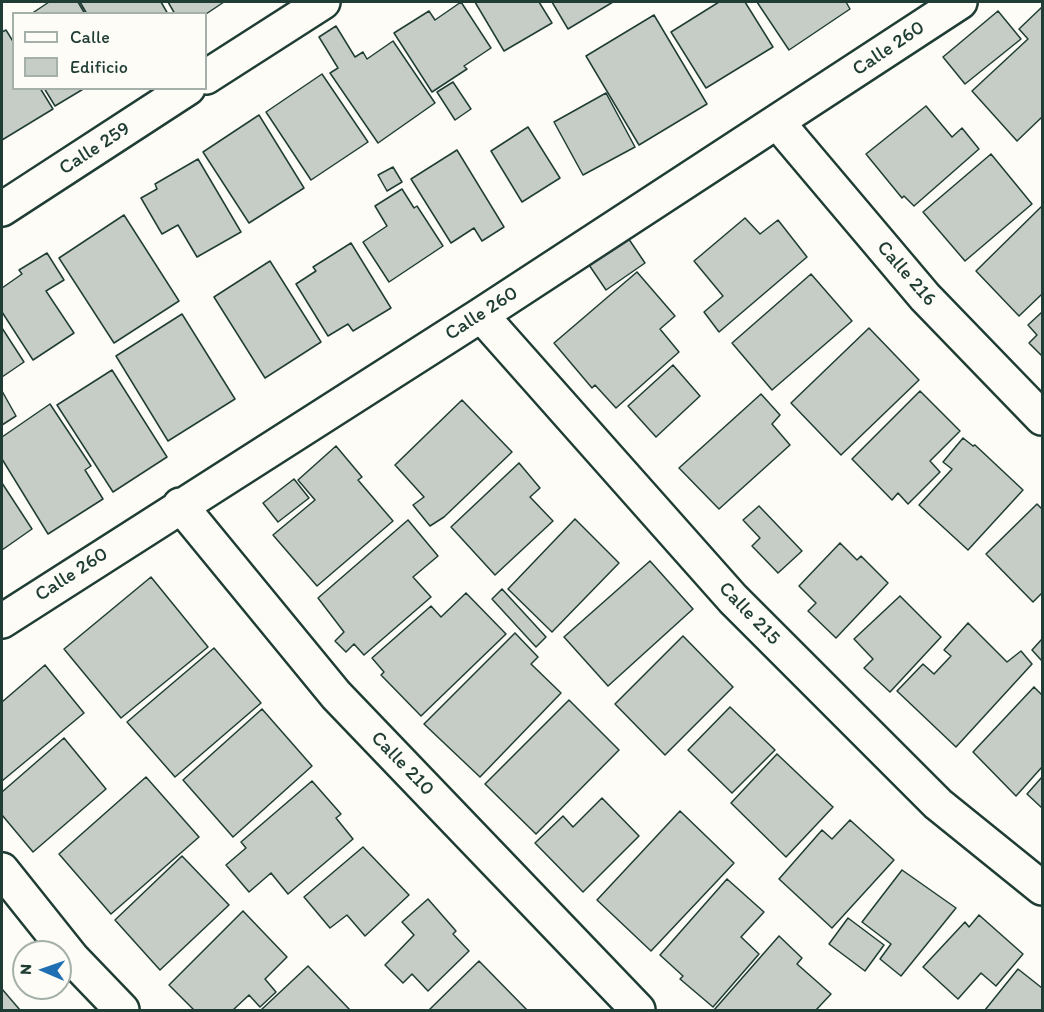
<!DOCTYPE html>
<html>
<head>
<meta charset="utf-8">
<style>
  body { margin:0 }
  #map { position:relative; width:1044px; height:1012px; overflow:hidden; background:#fdfcf7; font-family:Itim,sans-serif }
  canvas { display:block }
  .frame { position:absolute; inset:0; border:3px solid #1f3d34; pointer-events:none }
  .legend { position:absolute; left:12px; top:12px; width:195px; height:78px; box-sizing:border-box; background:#fdfcf7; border:2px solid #a4b0a9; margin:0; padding:8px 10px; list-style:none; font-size:18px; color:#1f3d34 }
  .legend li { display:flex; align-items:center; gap:12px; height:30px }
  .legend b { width:30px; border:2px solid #a4b0a9 }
  .north { position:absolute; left:12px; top:940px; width:60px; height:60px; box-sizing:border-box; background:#fdfcf7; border:2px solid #a4b0a9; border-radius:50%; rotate:272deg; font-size:16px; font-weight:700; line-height:24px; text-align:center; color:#1f3d34 }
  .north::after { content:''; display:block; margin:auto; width:21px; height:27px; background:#1f6fb2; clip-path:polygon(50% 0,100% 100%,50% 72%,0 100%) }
</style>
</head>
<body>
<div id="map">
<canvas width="1044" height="1012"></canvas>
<div class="frame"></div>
<ul class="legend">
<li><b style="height:8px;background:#fdfcf7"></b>Calle</li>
<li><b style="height:16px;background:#c6cdc7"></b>Edificio</li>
</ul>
<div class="north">N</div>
</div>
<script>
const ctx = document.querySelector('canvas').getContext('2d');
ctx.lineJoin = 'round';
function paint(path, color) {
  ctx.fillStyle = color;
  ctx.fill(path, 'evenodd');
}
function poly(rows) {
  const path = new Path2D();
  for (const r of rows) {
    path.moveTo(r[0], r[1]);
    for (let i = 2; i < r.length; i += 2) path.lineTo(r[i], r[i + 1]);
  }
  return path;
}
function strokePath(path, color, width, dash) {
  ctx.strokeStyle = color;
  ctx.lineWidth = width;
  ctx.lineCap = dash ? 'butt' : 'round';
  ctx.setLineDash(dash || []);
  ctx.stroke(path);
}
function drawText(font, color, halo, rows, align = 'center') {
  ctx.font = font + ' Itim,sans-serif';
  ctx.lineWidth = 6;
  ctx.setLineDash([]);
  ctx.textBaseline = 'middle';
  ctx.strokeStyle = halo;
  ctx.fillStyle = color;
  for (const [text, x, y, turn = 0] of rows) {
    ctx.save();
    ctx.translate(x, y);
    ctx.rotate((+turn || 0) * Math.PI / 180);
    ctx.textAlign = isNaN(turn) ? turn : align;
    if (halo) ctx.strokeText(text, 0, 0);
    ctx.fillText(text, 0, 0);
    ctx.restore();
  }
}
const building = poly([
  [49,2,78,2,85,14,31,14,49,2],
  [80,2,161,2,168,14,87,14,80,2],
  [168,2,224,2,206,14,175,14,168,2],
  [461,2,491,48,464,66,467,69,432,92,394,33,429,11,435,20,461,2],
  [475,2,539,2,552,23,504,51,475,2],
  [552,2,613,2,568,29,552,2],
  [719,2,745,2,773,47,706,88,671,32,719,2],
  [757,2,846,2,850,9,789,50,757,2],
  [1042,7,1042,117,1017,141,972,91,1028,39,1019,29,1042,7],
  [998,11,1021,39,965,84,943,57,998,11],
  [654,15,707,104,639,145,586,56,654,15],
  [336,26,355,57,363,52,367,59,393,41,435,103,378,143,330,73,338,68,319,37,336,26],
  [6,30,14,43,14,88,40,88,53,109,2,140,2,32,6,30],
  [322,74,368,142,311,180,266,112,322,74],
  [453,82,471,109,455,120,437,92,453,82],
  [44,88,85,88,55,106,44,88],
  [606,93,635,147,583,175,554,122,606,93],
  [926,106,952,137,962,128,979,149,914,206,904,196,902,198,866,154,926,106],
  [259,115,304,188,249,223,203,152,259,115],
  [528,127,560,178,522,202,491,151,528,127],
  [457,150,504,227,482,241,474,228,451,243,411,179,457,150],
  [991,154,1032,204,965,261,923,212,991,154],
  [198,159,241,232,197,257,178,225,162,234,141,198,157,189,155,184,198,159],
  [393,167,402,182,387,191,378,175,393,167],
  [402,189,414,208,417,206,443,246,389,282,363,242,387,226,375,206,402,189],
  [1042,206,1042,294,1019,316,976,271,1042,206],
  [124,215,179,301,114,343,59,258,124,215],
  [745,218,760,234,778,220,807,257,719,332,704,312,723,296,694,261,745,218],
  [624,232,645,263,606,290,585,259,624,232],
  [351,243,391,308,353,331,348,324,328,336,296,284,316,271,313,267,351,243],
  [47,253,64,280,46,291,74,333,33,360,2,312,2,288,22,274,19,270,47,253],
  [270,261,321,342,265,378,214,297,270,261],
  [637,272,675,316,660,329,679,352,616,408,595,385,592,388,554,343,637,272],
  [811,274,852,321,772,390,732,343,811,274],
  [1042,312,1042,356,1029,343,1037,335,1028,325,1042,312],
  [182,314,235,399,168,441,116,356,182,314],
  [2,328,24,362,2,377,2,328],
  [869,328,919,380,841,455,791,403,869,328],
  [673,365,700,396,656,437,628,406,673,365],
  [112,370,167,457,113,492,57,405,112,370],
  [2,391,16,416,2,425,2,391],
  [920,391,960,431,930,461,940,472,908,504,898,493,892,500,852,459,920,391],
  [761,394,780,415,772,424,790,445,719,509,679,468,761,394],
  [462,400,512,452,444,517,430,526,413,505,424,497,395,465,462,400],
  [50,404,91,466,85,470,103,499,48,534,2,459,2,437,50,404],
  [963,438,973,446,975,445,1023,490,968,550,919,505,952,469,943,462,963,438],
  [336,446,362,477,358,480,393,521,317,586,273,535,315,500,298,480,336,446],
  [519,463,540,488,530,497,553,521,495,575,451,527,519,463],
  [294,479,309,498,278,522,263,503,294,479],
  [2,483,32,529,2,550,2,483],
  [1037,504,1042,509,1042,593,1033,602,986,554,1037,504],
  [759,506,802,551,778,573,752,546,760,538,743,520,759,506],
  [575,519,619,563,552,632,508,589,575,519],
  [408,520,438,556,413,577,431,597,364,655,354,644,346,652,335,641,344,632,318,598,408,520],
  [840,543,857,560,861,556,888,583,836,638,808,611,816,603,799,586,840,543],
  [650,561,693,609,608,686,564,637,650,561],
  [151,577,208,647,121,718,64,649,151,577],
  [502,589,546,637,536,647,492,599,502,589],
  [466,593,506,634,421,716,381,675,384,672,372,658,431,606,441,617,466,593],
  [900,596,941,637,890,692,864,668,873,659,854,639,900,596],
  [968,623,1007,662,1021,651,1032,664,956,747,897,691,923,664,934,674,951,656,944,650,968,623],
  [515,633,538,657,531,664,561,693,480,777,424,724,515,633],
  [683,636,733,687,665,755,615,704,683,636],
  [1042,639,1042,661,1032,650,1042,639],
  [214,648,261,703,175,777,127,722,214,648],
  [45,665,84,713,2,781,2,702,45,665],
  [1034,687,1042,695,1042,767,1016,796,973,752,1034,687],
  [569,700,619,750,536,834,485,784,569,700],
  [730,707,775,750,732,793,688,750,730,707],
  [262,709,312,766,233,837,183,780,262,709],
  [64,738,106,789,33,852,2,815,2,792,64,738],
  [777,754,833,807,786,857,731,803,777,754],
  [146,777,199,837,111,914,59,854,146,777],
  [1042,777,1042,808,1027,794,1042,777],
  [312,781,341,814,336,818,353,839,288,894,271,873,249,892,226,865,246,848,241,842,312,781],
  [602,798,639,836,583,892,535,843,563,816,573,827,602,798],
  [680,811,734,863,651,951,597,900,680,811],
  [850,820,894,860,832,928,779,879,822,830,832,839,850,820],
  [363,847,409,895,365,936,347,915,330,928,304,897,363,847],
  [182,856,229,905,160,970,115,920,182,856],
  [902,870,956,908,901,976,880,959,891,944,862,922,902,870],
  [727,879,764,912,741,937,759,954,713,1007,680,979,683,976,660,955,727,879],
  [428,899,456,931,453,934,469,951,428,991,412,974,403,983,385,965,414,935,402,922,428,899],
  [243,911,287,957,265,979,276,992,260,1007,249,995,233,1010,194,1010,169,985,243,911],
  [979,915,1023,954,996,986,981,973,958,999,923,967,965,922,969,927,979,915],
  [848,918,884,945,865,971,829,944,848,918],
  [779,936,802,958,797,964,831,994,816,1010,714,1010,779,936],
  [479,961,527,1010,429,1010,479,961],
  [308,966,350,1010,261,1010,308,966],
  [1018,969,1042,988,1042,1010,985,1010,1018,969],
  [2,989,20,1010,2,1010,2,989]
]);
paint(building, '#c6cdc7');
strokePath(building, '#1f3d34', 1.5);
const minor = poly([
  [206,77,323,2],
  [778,123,925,297,1042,418],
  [2,209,188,88],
  [481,315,733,599,938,804,1042,888],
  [180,505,336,695,638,1010],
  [2,621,481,315,960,2],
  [2,870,73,959,122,1010]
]);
strokePath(minor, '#1f3d34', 38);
strokePath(minor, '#fdfcf7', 33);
drawText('20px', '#1f3d34', '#fdfcf7', [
  ["Calle 260",889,49,-34],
  ["Calle 259",95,149,-33],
  ["Calle 216",906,274,49],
  ["Calle 260",482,314,-33],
  ["Calle 260",72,575,-33],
  ["Calle 215",749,614,46],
  ["Calle 210",402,764,46]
]);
</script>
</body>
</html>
